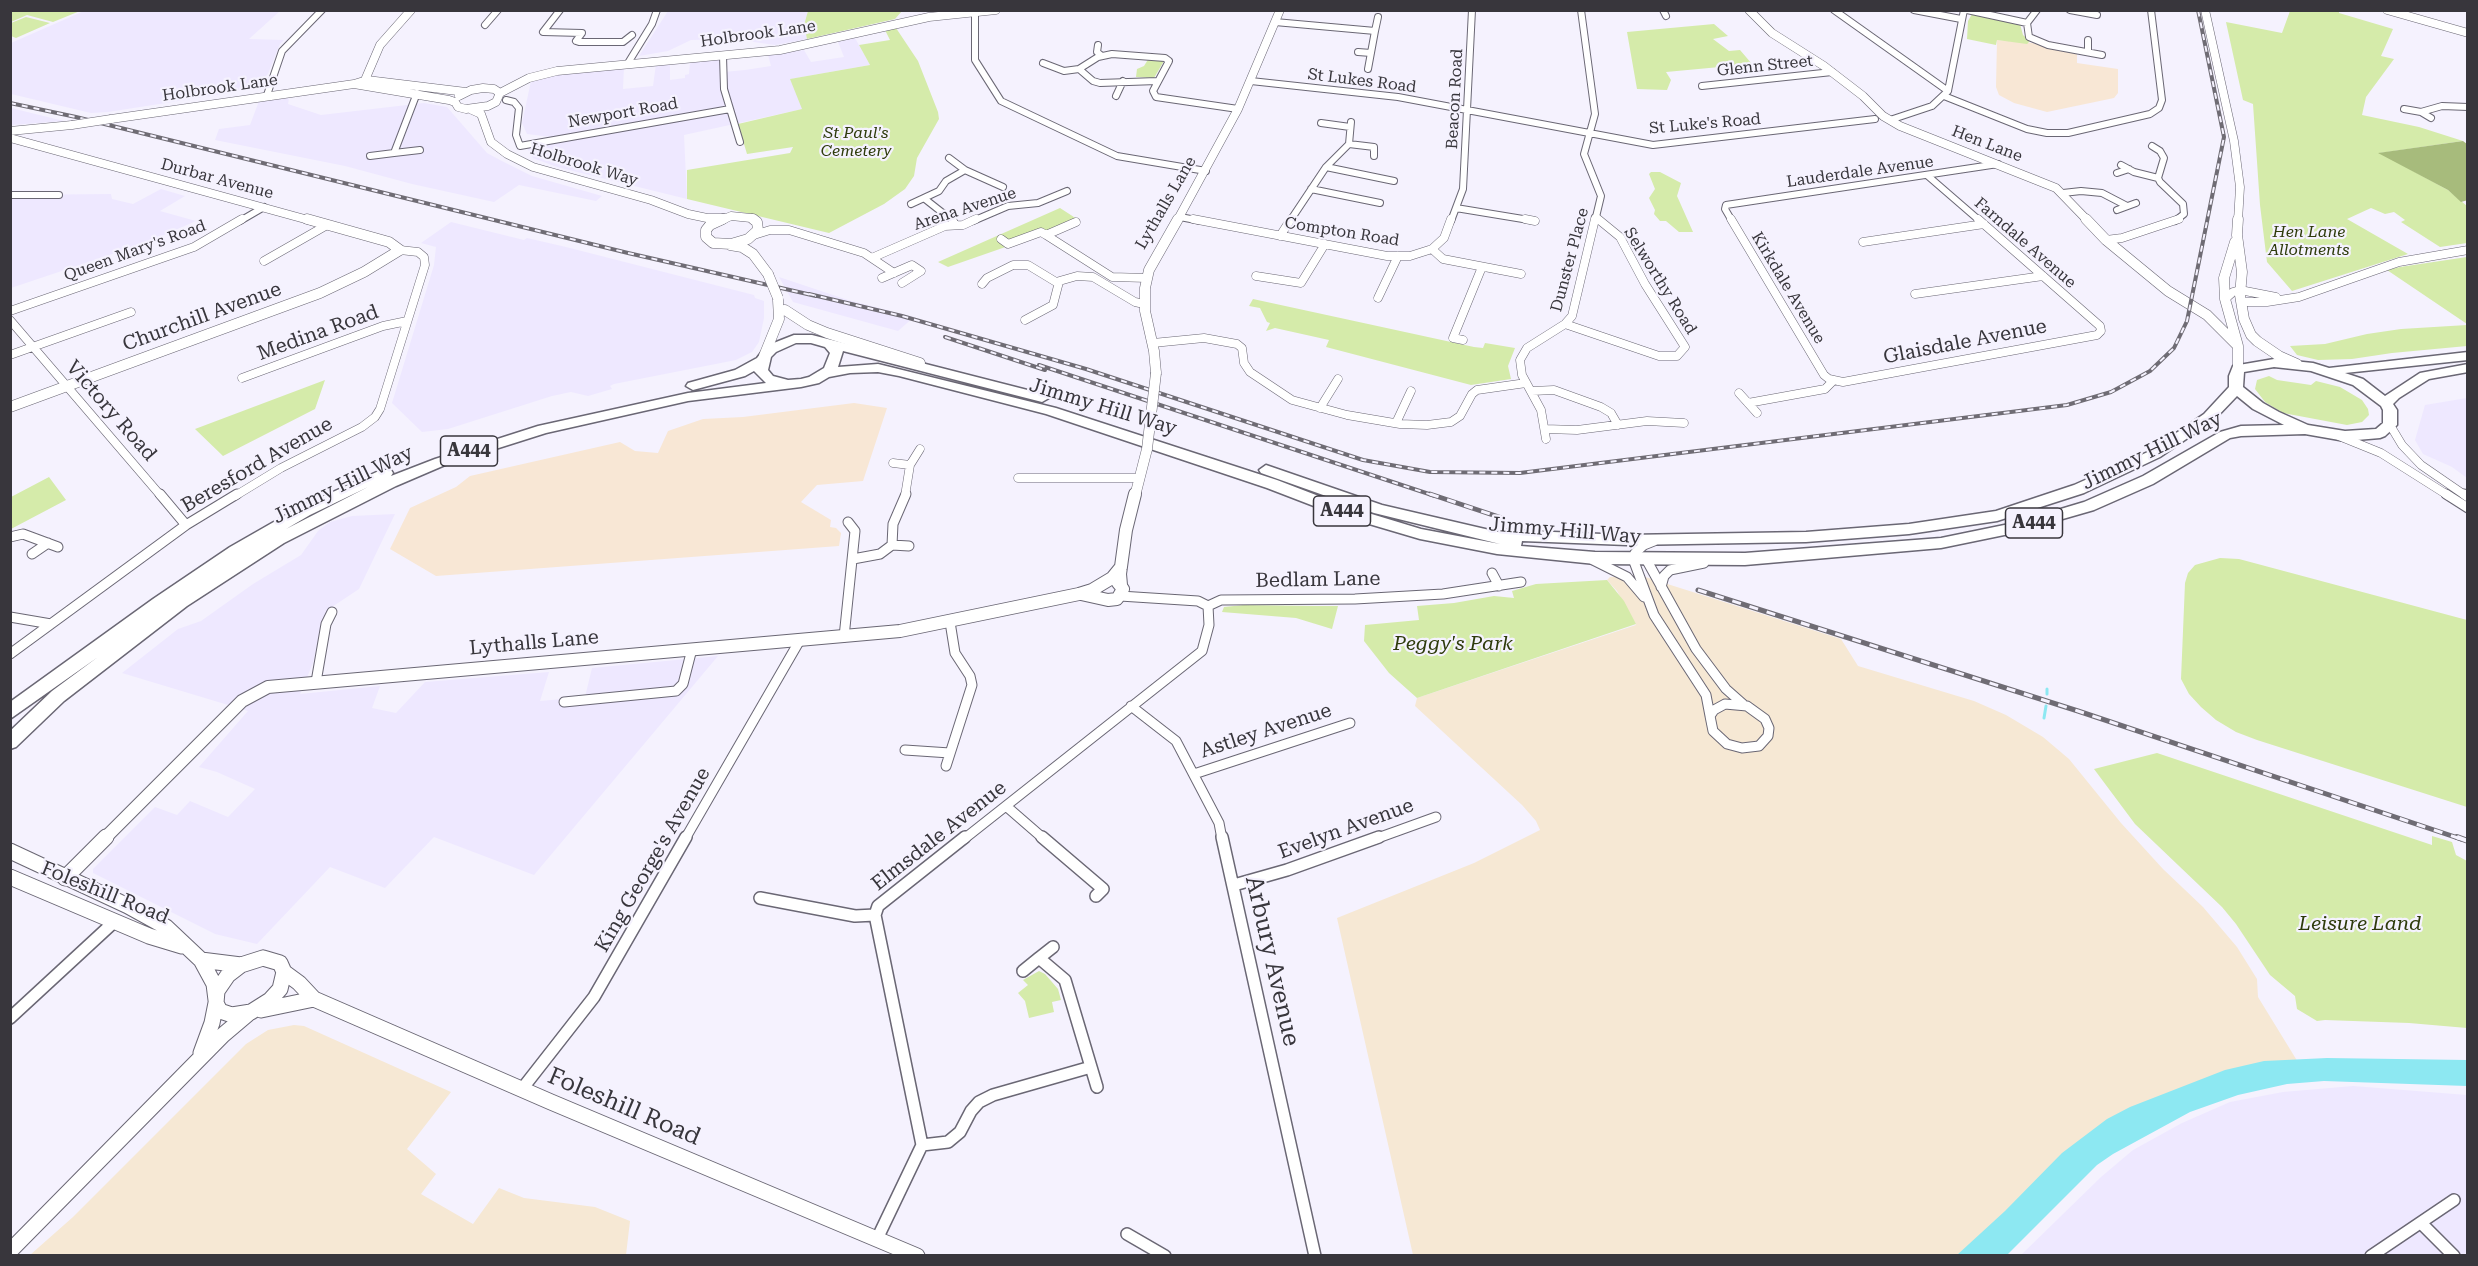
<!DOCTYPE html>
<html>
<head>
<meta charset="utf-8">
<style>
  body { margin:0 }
  #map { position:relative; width:2478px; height:1266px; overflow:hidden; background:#f5f2fe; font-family:"Roboto Serif",serif }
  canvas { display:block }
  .frame { position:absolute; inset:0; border:12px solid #38363c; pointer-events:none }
</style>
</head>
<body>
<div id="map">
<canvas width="2478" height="1266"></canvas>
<div class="frame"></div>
</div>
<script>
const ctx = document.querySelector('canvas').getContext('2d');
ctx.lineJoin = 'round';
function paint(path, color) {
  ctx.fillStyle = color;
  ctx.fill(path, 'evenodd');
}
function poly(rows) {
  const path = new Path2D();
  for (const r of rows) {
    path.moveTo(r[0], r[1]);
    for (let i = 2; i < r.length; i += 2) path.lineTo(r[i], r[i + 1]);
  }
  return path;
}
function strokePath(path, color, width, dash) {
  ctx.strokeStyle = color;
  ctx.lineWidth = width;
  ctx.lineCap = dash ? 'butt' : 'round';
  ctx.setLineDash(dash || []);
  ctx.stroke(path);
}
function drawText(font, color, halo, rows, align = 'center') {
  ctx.font = font + ' "Roboto Serif",serif';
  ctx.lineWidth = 4.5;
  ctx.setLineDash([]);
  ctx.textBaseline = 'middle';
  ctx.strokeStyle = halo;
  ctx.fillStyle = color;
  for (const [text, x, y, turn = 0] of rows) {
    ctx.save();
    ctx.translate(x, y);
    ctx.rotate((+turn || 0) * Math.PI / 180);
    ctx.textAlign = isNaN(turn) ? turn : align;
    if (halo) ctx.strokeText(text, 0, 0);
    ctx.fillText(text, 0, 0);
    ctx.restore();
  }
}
paint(poly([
  [1639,575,1841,639,1858,666,1974,701,2006,715,2043,737,2069,759,2121,823,2163,869,2203,907,2237,947,2257,979,2258,997,2304,1072,2132,1123,1982,1255,1413,1255,1337,918,1474,863,1540,830,1536,821,1522,805,1415,706,1417,698,1636,625,1617,591,1607,580,1610,577],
  [294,1025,304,1026,451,1092,407,1149,436,1174,421,1194,473,1224,499,1188,524,1198,595,1207,630,1221,626,1255,30,1255,73,1217,246,1044,268,1030]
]), '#f6e8d4');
paint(poly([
  [84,11,280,11,249,39,284,40,280,44,268,74,257,84,230,93,108,112,91,113,11,94,11,43],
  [668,11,808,11,804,25,807,39,775,45,733,39,691,40,668,51,639,56],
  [855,38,870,65,791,79,803,109,684,135,687,199,557,167,533,158,528,150,527,146,552,141,551,137,527,134,522,123,531,81,544,76,624,67,623,89,653,86,656,64,670,63,670,80,685,78,685,75,689,74,690,62,723,59,724,72,745,70,771,66,768,55,804,50,811,62,844,57,838,42],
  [289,98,288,104,321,115,424,103,447,107,487,153,500,160,532,176,602,196,596,201,519,185,494,202,412,184,345,166,215,140,219,129,250,125,259,101],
  [11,108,64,121,11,125],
  [161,189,185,196,160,211,196,221,148,242,11,288,10,195,111,194,112,199,133,204],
  [451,222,524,240,527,238,566,247,754,295,755,298,764,301,764,318,759,342,752,352,736,360,614,384,610,386,612,389,588,396,571,392,552,396,448,429,422,432,392,403,434,265,436,247,421,243],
  [779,277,848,300,914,317,898,331,793,302],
  [2467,398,2468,398,2467,478,2452,467,2423,454,2415,440,2425,405],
  [395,514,359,589,329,609,320,631,313,663,300,694,380,686,372,708,396,713,425,682,549,672,540,701,585,697,592,668,718,656,534,875,434,837,385,888,330,867,257,944,215,934,93,873,93,869,155,807,177,815,190,801,228,817,255,789,217,772,199,767,248,711,122,673,178,629,201,621,253,584,301,555,318,531,330,522,352,516],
  [2353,1086,2467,1095,2467,1255,2020,1256,2101,1177,2133,1150,2182,1123,2230,1102,2283,1092]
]), '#eee8ff');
paint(poly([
  [1997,40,2032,43,2077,53,2077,63,2118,69,2118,93,2114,98,2047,112,2014,103,1999,95,1996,87],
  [854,403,887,408,863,481,817,485,801,502,831,520,830,527,836,528,841,533,839,546,436,576,390,549,410,508,456,487,470,476,620,442,635,451,658,453,668,431,703,419,743,417]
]), '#f8e7d5');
paint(poly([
  [11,10,80,10,80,11,53,22,27,15,11,22],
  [2339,10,2339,13,2393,29,2381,56,2394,59,2366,97,2362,115,2419,127,2463,141,2380,153,2448,190,2467,206,2467,243,2440,247,2401,222,2405,220,2394,212,2385,214,2371,208,2347,219,2408,254,2292,291,2267,262,2260,205,2253,104,2243,100,2226,22,2282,33,2290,11],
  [808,11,808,10,902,11,895,19,807,39,804,25],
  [1972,14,2020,24,2023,35,2030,41,2027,44,1997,40,1996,45,1967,39,1968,21],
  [26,17,50,23,16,38,11,36,11,23],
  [1714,24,1728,36,1713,39,1729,51,1740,50,1752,64,1666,72,1671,80,1667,90,1637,89,1627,32],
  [896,28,918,61,938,112,939,119,917,158,914,176,905,189,884,204,829,233,687,199,687,170,790,153,793,147,747,154,738,124,802,109,790,79,870,65,859,45,890,40,885,30],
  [1149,58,1164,61,1154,78,1136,77,1137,69,1144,66],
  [1651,172,1660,172,1681,183,1677,196,1693,232,1679,232,1666,221,1660,221,1654,214,1655,210,1649,198,1655,189,1649,174],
  [1060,208,1077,219,1040,235,948,267,938,262],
  [2467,257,2467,324,2387,270,2400,267],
  [1253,299,1474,347,1483,348,1485,343,1515,348,1508,366,1511,379,1471,385,1326,347,1329,340,1275,328,1266,331,1270,323,1267,322,1260,308,1249,306],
  [2467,325,2467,346,2392,353,2352,359,2318,360,2297,355,2290,346,2325,344,2367,334,2401,329],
  [2269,376,2277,380,2311,385,2316,381,2340,387,2362,400,2368,409,2369,415,2362,422,2347,425,2283,413,2265,402,2255,389,2257,380],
  [325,380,315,409,223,456,195,429],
  [49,477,66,500,11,529,11,497],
  [2220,558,2239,559,2467,620,2467,807,2257,740,2236,732,2216,720,2201,707,2189,694,2181,679,2185,583,2188,573,2195,565],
  [1607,580,1624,601,1636,624,1417,698,1389,673,1364,641,1365,625,1419,620,1417,606,1454,603,1494,596,1514,598,1512,591,1536,584],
  [1244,605,1315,606,1338,606,1332,629,1296,618,1222,612,1224,607],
  [2157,753,2432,845,2432,836,2452,842,2456,855,2467,861,2467,1028,2409,1023,2325,1020,2317,1021,2297,1009,2295,996,2270,975,2236,924,2222,907,2135,824,2094,769],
  [1039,971,1045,974,1058,989,1061,1000,1052,1002,1054,1012,1029,1018,1025,1001,1018,993,1028,985,1023,980]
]), '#d5ebaa');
paint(poly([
  [2463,141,2467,144,2468,200,2461,202,2448,190,2378,153]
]), '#a7bb7c');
paint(poly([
  [2327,1058,2467,1060,2467,1086,2324,1081,2287,1084,2238,1095,2190,1112,2113,1154,2097,1165,2007,1255,1957,1255,2005,1211,2062,1153,2107,1119,2130,1107,2225,1070,2264,1061]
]), '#8de8f2');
strokePath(poly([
  [2047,689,2047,694],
  [2044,718,2046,706]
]), '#8de8f2', 3);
const streetFar3 = poly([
  [560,10,543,32,582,33,576,41,579,42,623,42,632,35],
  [1581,10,1595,114,1584,154,1601,196,1595,221],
  [1663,10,1666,16],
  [1834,10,1948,91],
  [1914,10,1961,19],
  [1967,10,2027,23],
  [2037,10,2027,23,2029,37,2048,45,2102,55],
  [2070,10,2097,15],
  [975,12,975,60,1001,101,1117,156,1206,171],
  [1275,22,1375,31,1368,69],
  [485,25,498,10],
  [1375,31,1378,17],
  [2088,40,2088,52],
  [1098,45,1097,52,1102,56],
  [1358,52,1371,53],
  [723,56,724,89,740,142],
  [628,63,652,24,657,10],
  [1043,63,1064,71,1079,69],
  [1157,81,1100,83,1093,81,1079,69,1098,57,1112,54,1165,58,1169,61,1153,91,1156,97,1238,109],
  [1251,81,1398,97,1653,145,1875,119],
  [1702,86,1832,72],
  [267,95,282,51,322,10],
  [1116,96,1123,81],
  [1944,96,2027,129,2047,133,2068,133,2150,114,2159,108,2162,100,2151,10],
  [506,100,514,102,519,108,516,135,520,146,730,109],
  [2404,109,2421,112,2431,118],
  [2421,112,2442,106,2468,107],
  [1890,120,1932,106,1948,91,1964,10],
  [1321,123,1350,127],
  [1349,144,1374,147,1374,156],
  [2152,146,2160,151,2164,158,2158,178,2160,182,2183,204,2184,214,2175,221],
  [394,153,420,150],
  [370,156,394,153,417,93],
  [949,158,965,170],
  [2121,165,2134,172,2158,178],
  [1326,167,1349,144,1351,122],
  [2117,173,2129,169],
  [1928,176,1980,221],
  [1311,189,1380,203],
  [2063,193,2081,191,2102,193,2127,206],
  [10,195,59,195],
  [925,199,953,221],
  [911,204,939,191,946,181,965,170,1003,187],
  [1456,208,1535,221],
  [2117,210,2136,203],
  [1180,217,1201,221],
  [1595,217,1600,221],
  [240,221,264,207],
  [973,221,1008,206,1038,203,1067,191],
  [1290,221,1326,167,1394,181],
  [1451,221,1463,189,1472,10],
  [1732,221,1725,209,1726,205,1998,164]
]);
const streetFar2 = poly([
  [952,219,955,225],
  [1193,219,1387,256,1410,256,1432,249,1444,238,1451,219],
  [1525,219,1535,221],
  [1731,219,1824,375,1829,379,1843,382,2097,335,2101,331,2100,326,1978,219],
  [1076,222,1046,235,1112,277,1147,278],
  [754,235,770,230,789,230,864,253,894,273],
  [1280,236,1291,219],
  [1001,239,1008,244,1041,232,1046,235],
  [2106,240,2122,238,2179,219],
  [1863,242,1984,224],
  [1432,249,1443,259,1521,274],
  [874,257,945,226,963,225,976,219],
  [264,261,327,225],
  [1256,276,1301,283,1325,244],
  [882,278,912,265,921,271,902,283],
  [982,284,987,278,1013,265,1028,265,1056,282,1077,276,1093,277,1135,302,1144,304],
  [1915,294,2043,276],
  [1378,298,1398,256],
  [2225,299,2233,292,2240,290,2276,297],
  [2241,302,2267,302,2299,297,2399,262,2468,250],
  [10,311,194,247,242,219],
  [10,320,161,496],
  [1025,320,1053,305,1059,282],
  [1565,324,1659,356,1677,356,1685,347,1645,284,1620,237,1598,219],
  [1463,340,1453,338,1482,267],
  [1153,343,1204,338,1237,344,1242,348,1244,363,1250,372,1292,400,1347,415,1400,424,1427,425,1451,422,1460,416,1472,394,1477,390,1526,383],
  [10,355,131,312],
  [242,378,383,326,407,321],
  [1532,391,1554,390,1601,407,1611,413,1618,425],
  [1739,393,1757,413],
  [1748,403,1825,389,1833,381],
  [1320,408,1338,379],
  [1396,423,1411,391],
  [2390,425,2402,445,2421,465,2466,496],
  [1545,429,1577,430,1647,421,1684,423],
  [2339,436,2381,453,2449,496],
  [1546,439,1541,410,1522,375,1520,360,1527,348,1565,324,1572,316,1595,219],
  [893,463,910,465],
  [1018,478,1139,478],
  [235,496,281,468,362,427,375,417,380,409,425,265,424,257,418,252,400,250],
  [905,496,910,465,920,449]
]);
const streetFar1 = poly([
  [160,494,186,525],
  [2446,494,2468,508],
  [2464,494,2468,497],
  [10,537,23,534,58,547],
  [1654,541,1644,545,1635,553,1633,559,1654,615,1706,695,1710,716],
  [892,545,909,546],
  [32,554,48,543],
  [853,559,880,554,892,545,893,524,906,494],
  [1646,559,1696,649,1726,689,1743,704],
  [1593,560,1627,577,1644,597],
  [1492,573,1499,586],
  [1661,587,1664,576,1670,570,1704,563],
  [1120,596,1198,601,1208,606,1221,600,1355,599,1443,594,1521,582],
  [10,617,51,624],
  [844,637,855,531,848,522],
  [10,654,186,525,237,494],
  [316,682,326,624,332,612],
  [564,702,676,691,683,684,692,649],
  [1725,704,1747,706,1765,719,1769,728,1768,736,1759,746,1742,748,1727,744,1713,731,1710,716,1714,710,1725,704],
  [1131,706,1176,741,1219,823,1222,839],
  [905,750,950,753],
  [946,766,972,685,970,676,955,653,950,622],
  [1194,774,1350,723],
  [1006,806,1044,839],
  [685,839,800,640],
  [964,839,1202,651,1209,625,1208,606],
  [1375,839,1436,817]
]);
const street = poly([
  [1042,837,1103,889,1096,896],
  [1222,837,1315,1256],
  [1234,885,1287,870,1379,837],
  [760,898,855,916,875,915],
  [1039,958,1053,947],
  [1023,971,1039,958,1065,980,1097,1087],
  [10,1018,114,922],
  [522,1089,594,997,686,837],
  [922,1145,948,1142,960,1132,971,1111,979,1102,993,1095,1091,1067],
  [2422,1224,2454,1256],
  [1127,1234,1165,1256],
  [877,1239,922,1145,875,915,878,906,965,837],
  [2371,1256,2454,1200]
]);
const secondaryFar3 = poly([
  [1749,10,1772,33,1824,66,1863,96,1883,116,1900,126,2056,188,2088,221],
  [2205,10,2234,141,2240,187,2238,221],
  [2387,10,2468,33],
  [365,80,380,45,411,10],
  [466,92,367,80,354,84,449,100,455,102,458,107,466,109,488,106,496,102,500,93],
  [500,93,529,78,557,71,780,50,929,17,996,10],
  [459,96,471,90,483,88,494,89,500,93],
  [472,110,481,114,491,142,507,154,533,167,651,200,688,214,707,218,726,218],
  [111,119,354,84],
  [10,131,72,125],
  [10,138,312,221],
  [720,221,731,216,751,218,755,221],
  [1177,221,1238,109,1280,10]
]);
const secondaryFar2 = poly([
  [723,219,710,225,706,230,706,237,713,243,731,244,748,239,758,230,757,222,753,219],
  [2086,219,2106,240,2168,291,2207,315,2238,346],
  [2238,219,2237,235,2242,272,2240,295,2244,319,2251,335,2257,341,2279,356,2297,364],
  [2235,242,2224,278,2225,299,2238,346,2238,369],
  [730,245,742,247,753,254,768,274],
  [785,310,808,325,827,333,920,363],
  [764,356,779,319,778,300],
  [1156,373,1154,351,1145,311,1145,288,1149,270,1178,219],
  [10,407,320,293,364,272,400,250,389,242,307,219],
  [1135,496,1147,449]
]);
const secondaryFar1 = poly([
  [1121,585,1120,574,1126,530,1135,494],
  [1081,594,1108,600,1117,599,1123,589,1118,583],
  [104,839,242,701,268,687,900,631,1079,594,1092,590,1112,578,1121,567]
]);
const secondary = poly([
  [10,851,128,906,166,927,201,960,214,984,216,1000],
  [10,877,149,936,182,946],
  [65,878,106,837],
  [263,958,280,963,284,972,280,989,270,1000,251,1012,232,1015,220,1011,216,1003,217,991,228,975,241,965,263,958],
  [201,960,241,965],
  [284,972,299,983,314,999,551,1102,917,1256],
  [261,1010,314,999],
  [201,1053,212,1023,216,1003],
  [10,1251,223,1035,249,1013]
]);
const highway = poly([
  [794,335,812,335,1047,395,1049,398,1042,402,843,351,838,367,878,364,1056,408,1277,480,1342,505,1421,529,1500,544,1374,513,1261,473,1259,470,1266,465,1382,505,1498,532,1504,530,1627,535,1806,532,1909,524,1996,511,2074,485,2150,451,2204,414,2229,387,2229,376,2233,366,2274,359,2313,363,2329,368,2468,352,2468,360,2345,373,2363,379,2385,396,2420,373,2468,364,2468,372,2429,379,2399,398,2393,404,2397,410,2397,425,2385,436,2380,438,2345,441,2305,434,2241,436,2230,438,2153,484,2094,510,2014,533,1941,548,1745,565,1595,564,1497,554,1420,539,1332,513,1267,488,1046,414,899,376,878,372,850,373,829,377,819,383,801,387,688,401,546,433,445,465,396,486,284,543,187,606,64,701,16,747,10,749,10,731,52,691,98,657,10,719,10,702,153,599,230,547,300,507,381,470,391,470,393,473,391,476,435,459,538,426,688,393,766,383,754,371,745,376,693,390,686,386,688,383,735,370,757,358,766,346,794,335],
  [796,343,811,343,825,347,830,353,824,368,809,377,801,379,788,380,773,376,768,370,771,357,776,352,796,343],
  [2274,367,2311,371,2353,385,2381,406,2383,410,2383,423,2376,429,2345,431,2308,425,2279,412,2263,403,2243,387,2244,372,2274,367],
  [2237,396,2253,409,2284,425,2241,426,2220,432,2143,476,2084,502,2014,523,1941,538,1745,553,1595,552,1521,546,1522,541,1627,545,1806,542,1909,534,1997,521,2084,493,2160,457,2214,420,2237,396],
  [368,487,286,529,310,515,368,487]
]);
strokePath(streetFar3, '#6a6774', 8);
strokePath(streetFar2, '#6a6774', 9);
strokePath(streetFar1, '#6a6774', 11);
strokePath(street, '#6a6774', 14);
strokePath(secondaryFar3, '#6a6774', 9);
strokePath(secondaryFar2, '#6a6774', 11);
strokePath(secondaryFar1, '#6a6774', 14);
strokePath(secondary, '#6a6774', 17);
strokePath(highway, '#6a6774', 3);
strokePath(streetFar3, '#fff', 6);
strokePath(streetFar2, '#fff', 8);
strokePath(streetFar1, '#fff', 9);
strokePath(street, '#fff', 11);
strokePath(secondaryFar3, '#fff', 8);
strokePath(secondaryFar2, '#fff', 10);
strokePath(secondaryFar1, '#fff', 12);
strokePath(secondary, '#fff', 15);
paint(highway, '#fff');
const railFar2 = poly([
  [10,103,76,117,628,253,816,296],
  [809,294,902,316,1086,369,1363,460,1430,472,1520,473,2067,405,2111,392,2150,371,2174,348,2187,321,2224,137,2198,10],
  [945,337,1045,370],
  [1039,365,1435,496]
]);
const railFar1 = poly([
  [1430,494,1502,518],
  [1698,590,2078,711,2461,839]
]);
const rail = poly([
  [2457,837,2468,841]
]);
strokePath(railFar2, '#6f6c74', 4);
strokePath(railFar1, '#6f6c74', 5);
strokePath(rail, '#6f6c74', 6);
strokePath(railFar2, '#f5f2fe', 2, [6]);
strokePath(railFar1, '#f5f2fe', 3, [9]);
strokePath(rail, '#f5f2fe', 4, [11]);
const secondaryBridgeFar1 = poly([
  [72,125,111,119]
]);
const secondaryBridge = poly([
  [768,274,778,298],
  [1147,449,1156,373]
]);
strokePath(secondaryBridgeFar1, '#6a6774', 9, []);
strokePath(secondaryBridge, '#6a6774', 11, []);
strokePath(secondaryBridgeFar1, '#fff', 8);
strokePath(secondaryBridge, '#fff', 10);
drawText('16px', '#38363c', '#f5f2fe', [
  ["Holbrook Lane",758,34,-8],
  ["Glenn Street",1765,66,-6],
  ["St Lukes Road",1362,81,7],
  ["Holbrook Lane",220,88,-8],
  ["Beacon Road",1455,99,-87],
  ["Newport Road",623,113,-10],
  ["St Luke's Road",1705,124,-5],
  ["Hen Lane",1987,144,21],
  ["Holbrook Way",584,165,17],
  ["Lauderdale Avenue",1860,172,-8],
  ["Durbar Avenue",217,179,15],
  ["Lythalls Lane",1166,203,-60],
  ["Arena Avenue",965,209,-18],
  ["Compton Road",1342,232,9],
  ["Farndale Avenue",2025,243,41],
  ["Queen Mary's Road",135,251,-20],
  ["Dunster Place",1570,260,-75],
  ["Selworthy Road",1660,281,58],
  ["Kirkdale Avenue",1788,288,59]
]);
drawText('italic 16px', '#2e3b0b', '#f5f2fe', [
  ["St Paul's",856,133],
  ["Cemetery",856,151],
  ["Hen Lane",2309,232],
  ["Allotments",2309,250]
]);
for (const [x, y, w] of [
  [469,451,57],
  [1342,511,57],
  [2034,523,57]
]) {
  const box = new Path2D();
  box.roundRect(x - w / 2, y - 15, w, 30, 4.5);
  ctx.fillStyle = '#f5f2fe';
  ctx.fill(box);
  strokePath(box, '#38363c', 1.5);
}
drawText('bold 18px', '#38363c', null, [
  ["A444",469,451],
  ["A444",1342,511],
  ["A444",2034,523]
]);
drawText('20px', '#38363c', '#f5f2fe', [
  ["Churchill Avenue",202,317,-20],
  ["Medina Road",318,333,-20],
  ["Glaisdale Avenue",1965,342,-11],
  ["Jimmy Hill Way",1103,407,17],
  ["Victory Road",111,411,49],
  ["Jimmy Hill Way",2152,451,-26],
  ["Beresford Avenue",257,465,-30],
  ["Jimmy Hill Way",343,485,-26],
  ["Jimmy Hill Way",1565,531,5],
  ["Bedlam Lane",1318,580,-1],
  ["Lythalls Lane",534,643,-5],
  ["Astley Avenue",1266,731,-18],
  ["Evelyn Avenue",1346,829,-20],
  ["Elmsdale Avenue",939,836,-38],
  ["King George's Avenue",653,860,-60],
  ["Foleshill Road",105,893,22]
]);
drawText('italic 20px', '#2e3b0b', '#f5f2fe', [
  ["Peggy's Park",1453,644],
  ["Leisure Land",2360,924]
]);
drawText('24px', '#38363c', '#f5f2fe', [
  ["Arbury Avenue",1272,961,77],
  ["Foleshill Road",624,1107,23]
]);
</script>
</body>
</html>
